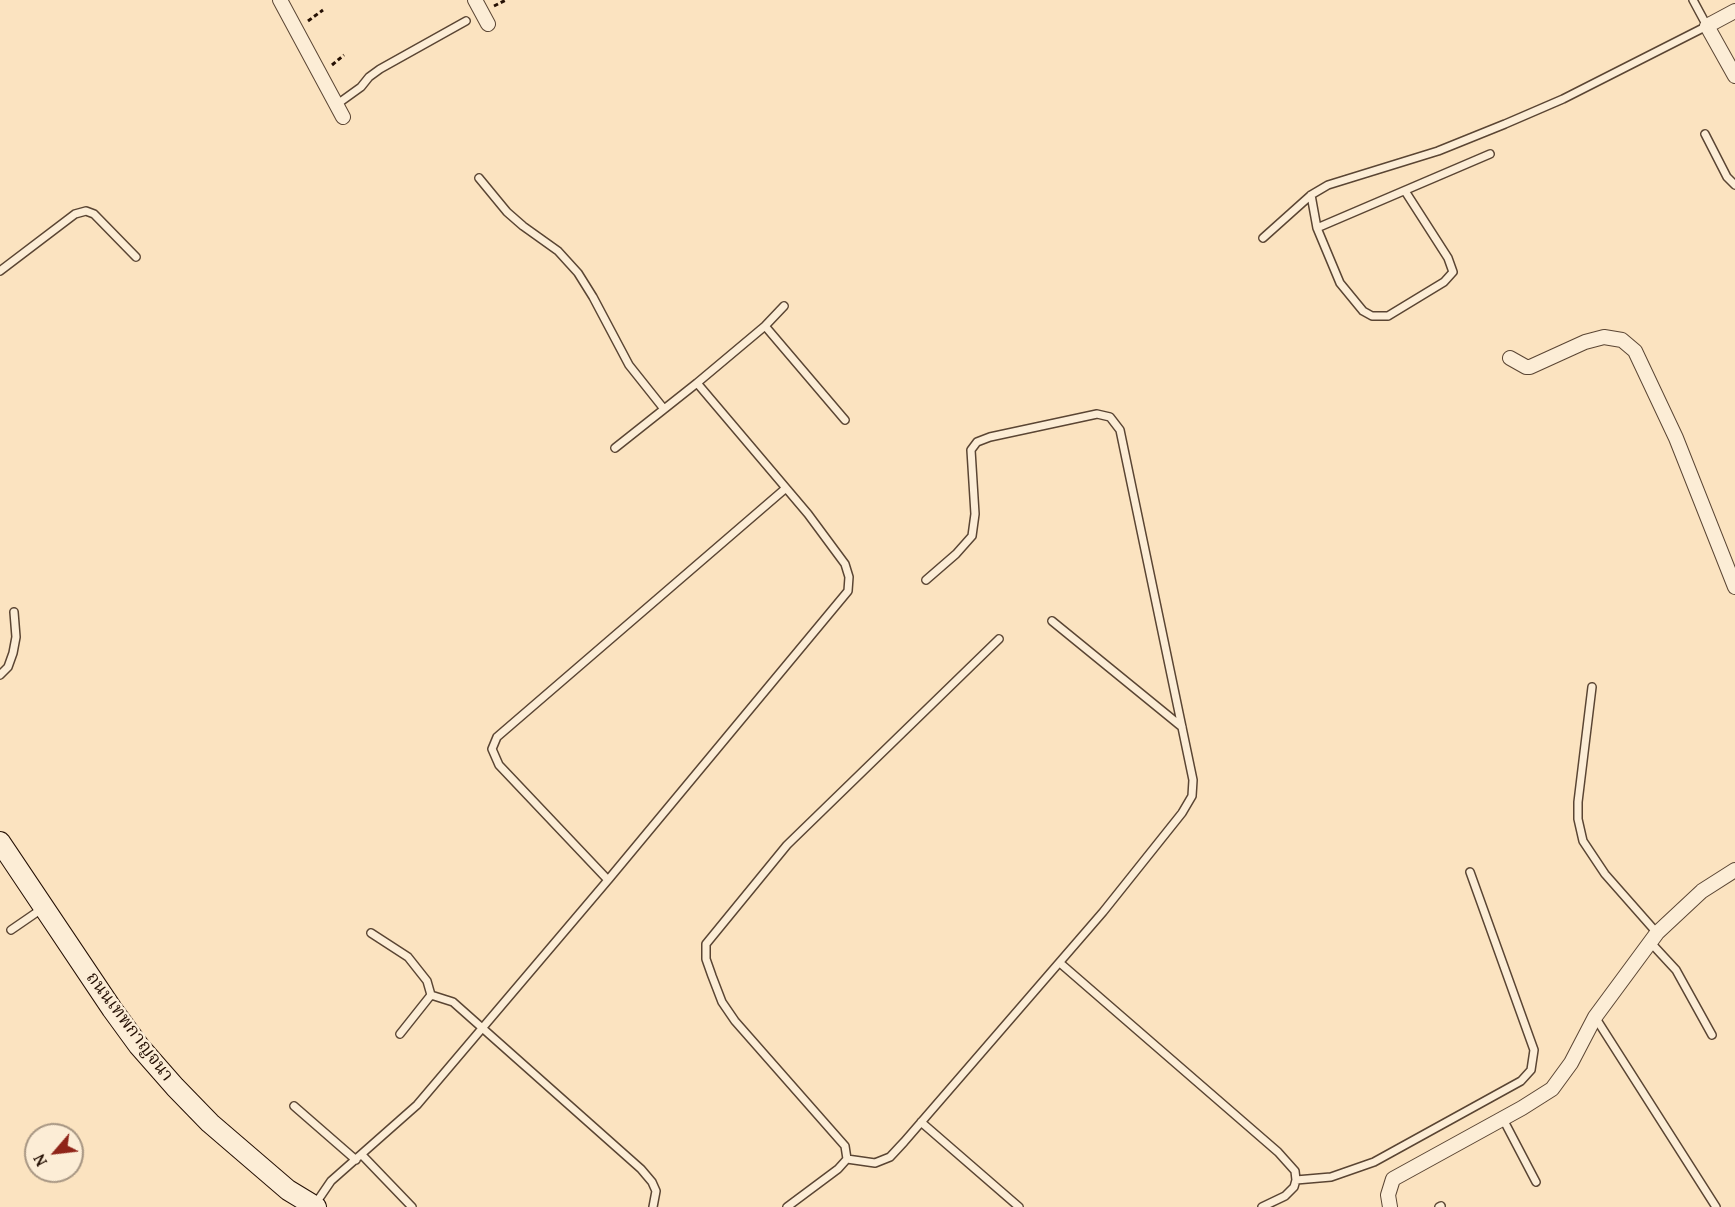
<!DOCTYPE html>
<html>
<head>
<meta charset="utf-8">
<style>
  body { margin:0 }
  #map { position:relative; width:1735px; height:1207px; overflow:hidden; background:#fbe3c0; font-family:"Gentium Book Plus",serif }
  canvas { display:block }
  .north { position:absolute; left:24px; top:1123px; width:60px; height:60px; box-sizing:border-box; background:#fcedd6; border:2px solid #a69582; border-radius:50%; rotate:242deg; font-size:16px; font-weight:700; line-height:24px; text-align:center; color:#251004 }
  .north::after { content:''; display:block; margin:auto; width:21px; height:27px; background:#8f2418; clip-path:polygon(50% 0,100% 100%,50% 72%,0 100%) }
</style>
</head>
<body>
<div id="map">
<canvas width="1735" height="1207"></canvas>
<div class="north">N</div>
</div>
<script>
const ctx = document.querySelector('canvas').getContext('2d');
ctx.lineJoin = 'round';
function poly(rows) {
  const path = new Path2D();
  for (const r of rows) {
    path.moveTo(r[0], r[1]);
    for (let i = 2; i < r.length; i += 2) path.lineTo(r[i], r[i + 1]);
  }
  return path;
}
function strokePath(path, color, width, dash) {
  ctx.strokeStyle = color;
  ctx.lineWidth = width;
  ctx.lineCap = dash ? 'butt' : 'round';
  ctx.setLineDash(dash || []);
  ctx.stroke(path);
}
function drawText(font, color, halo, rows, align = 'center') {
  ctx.font = font + ' "Gentium Book Plus","Noto Serif Thai",serif';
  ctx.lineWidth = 5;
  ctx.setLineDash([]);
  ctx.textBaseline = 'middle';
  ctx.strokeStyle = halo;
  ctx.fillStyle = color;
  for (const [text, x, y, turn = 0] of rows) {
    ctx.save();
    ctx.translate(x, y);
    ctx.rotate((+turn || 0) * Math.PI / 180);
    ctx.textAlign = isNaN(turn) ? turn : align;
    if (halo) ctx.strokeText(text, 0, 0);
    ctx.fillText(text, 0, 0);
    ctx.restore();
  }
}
const lane = poly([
  [336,105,361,87,369,77,380,69,466,21],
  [1705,134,1727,177,1735,185],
  [479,178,507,212,523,226,558,251,578,273,593,297,629,365,664,409],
  [1311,195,1317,228,1340,283,1363,311,1372,316,1388,316,1444,282,1453,272,1448,258,1405,191],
  [1317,228,1490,154],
  [1263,238,1311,195,1328,185,1438,151,1505,124,1563,99,1707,26,1693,0],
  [0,271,75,214,86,211,94,214,136,257],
  [765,326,845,420],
  [615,448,697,383,765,326,784,306],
  [1052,621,1182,727],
  [0,675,8,667,13,653,16,637,14,612],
  [1592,687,1578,802,1578,819,1583,841,1605,874,1657,933],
  [608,880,848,591,849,577,845,564,808,514,697,383],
  [11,930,43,908],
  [371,933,408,957,427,981,431,995],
  [1651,943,1676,970,1712,1035],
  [1060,963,1278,1152,1295,1171,1296,1180,1294,1187,1285,1196,1262,1207],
  [1595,1017,1716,1207],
  [400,1034,431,995,453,1002,641,1169,652,1182,656,1191,653,1207],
  [294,1106,356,1160],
  [1503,1119,1536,1182],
  [921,1122,1019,1207],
  [362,1155,412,1207],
  [847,1159,875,1163,890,1157,904,1142,1103,912,1182,813,1192,796,1193,780,1120,430,1110,417,1097,414,990,437,977,442,971,450,975,514,972,536,956,554,926,580],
  [1296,1180,1331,1177,1374,1162,1521,1081,1531,1070,1534,1050,1470,872],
  [316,1203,331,1181,417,1105,608,880,499,765,492,749,497,737,786,488],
  [787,1207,838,1169,847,1159,845,1146,735,1021,722,1002,712,976,706,959,706,944,787,845,999,639],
  [1439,1207,1441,1206]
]);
const street = poly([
  [280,0,343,117],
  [475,0,488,24],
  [1735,11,1707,26,1735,76],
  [1510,358,1526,367,1530,367,1585,342,1604,337,1622,340,1635,351,1676,438,1735,587],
  [1390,1207,1388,1195,1393,1179,1522,1108,1552,1089,1571,1063,1595,1017,1657,933,1702,891,1735,870]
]);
const secondary = poly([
  [0,842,112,1009,139,1046,175,1087,210,1123,288,1190,316,1207]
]);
strokePath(lane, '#5a4533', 10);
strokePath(street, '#5a4533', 16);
strokePath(secondary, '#251004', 22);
strokePath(poly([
  [494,6,506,0],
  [308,21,323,10],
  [332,65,344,55]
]), '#251004', 3, [4.5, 3]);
strokePath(lane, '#fcedd6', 7);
strokePath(street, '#fcedd6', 14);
strokePath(secondary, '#fcedd6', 20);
drawText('18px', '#251004', '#fcedd6', [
  ["ถนนเทพกาญจนา",129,1027,53]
]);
</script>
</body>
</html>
